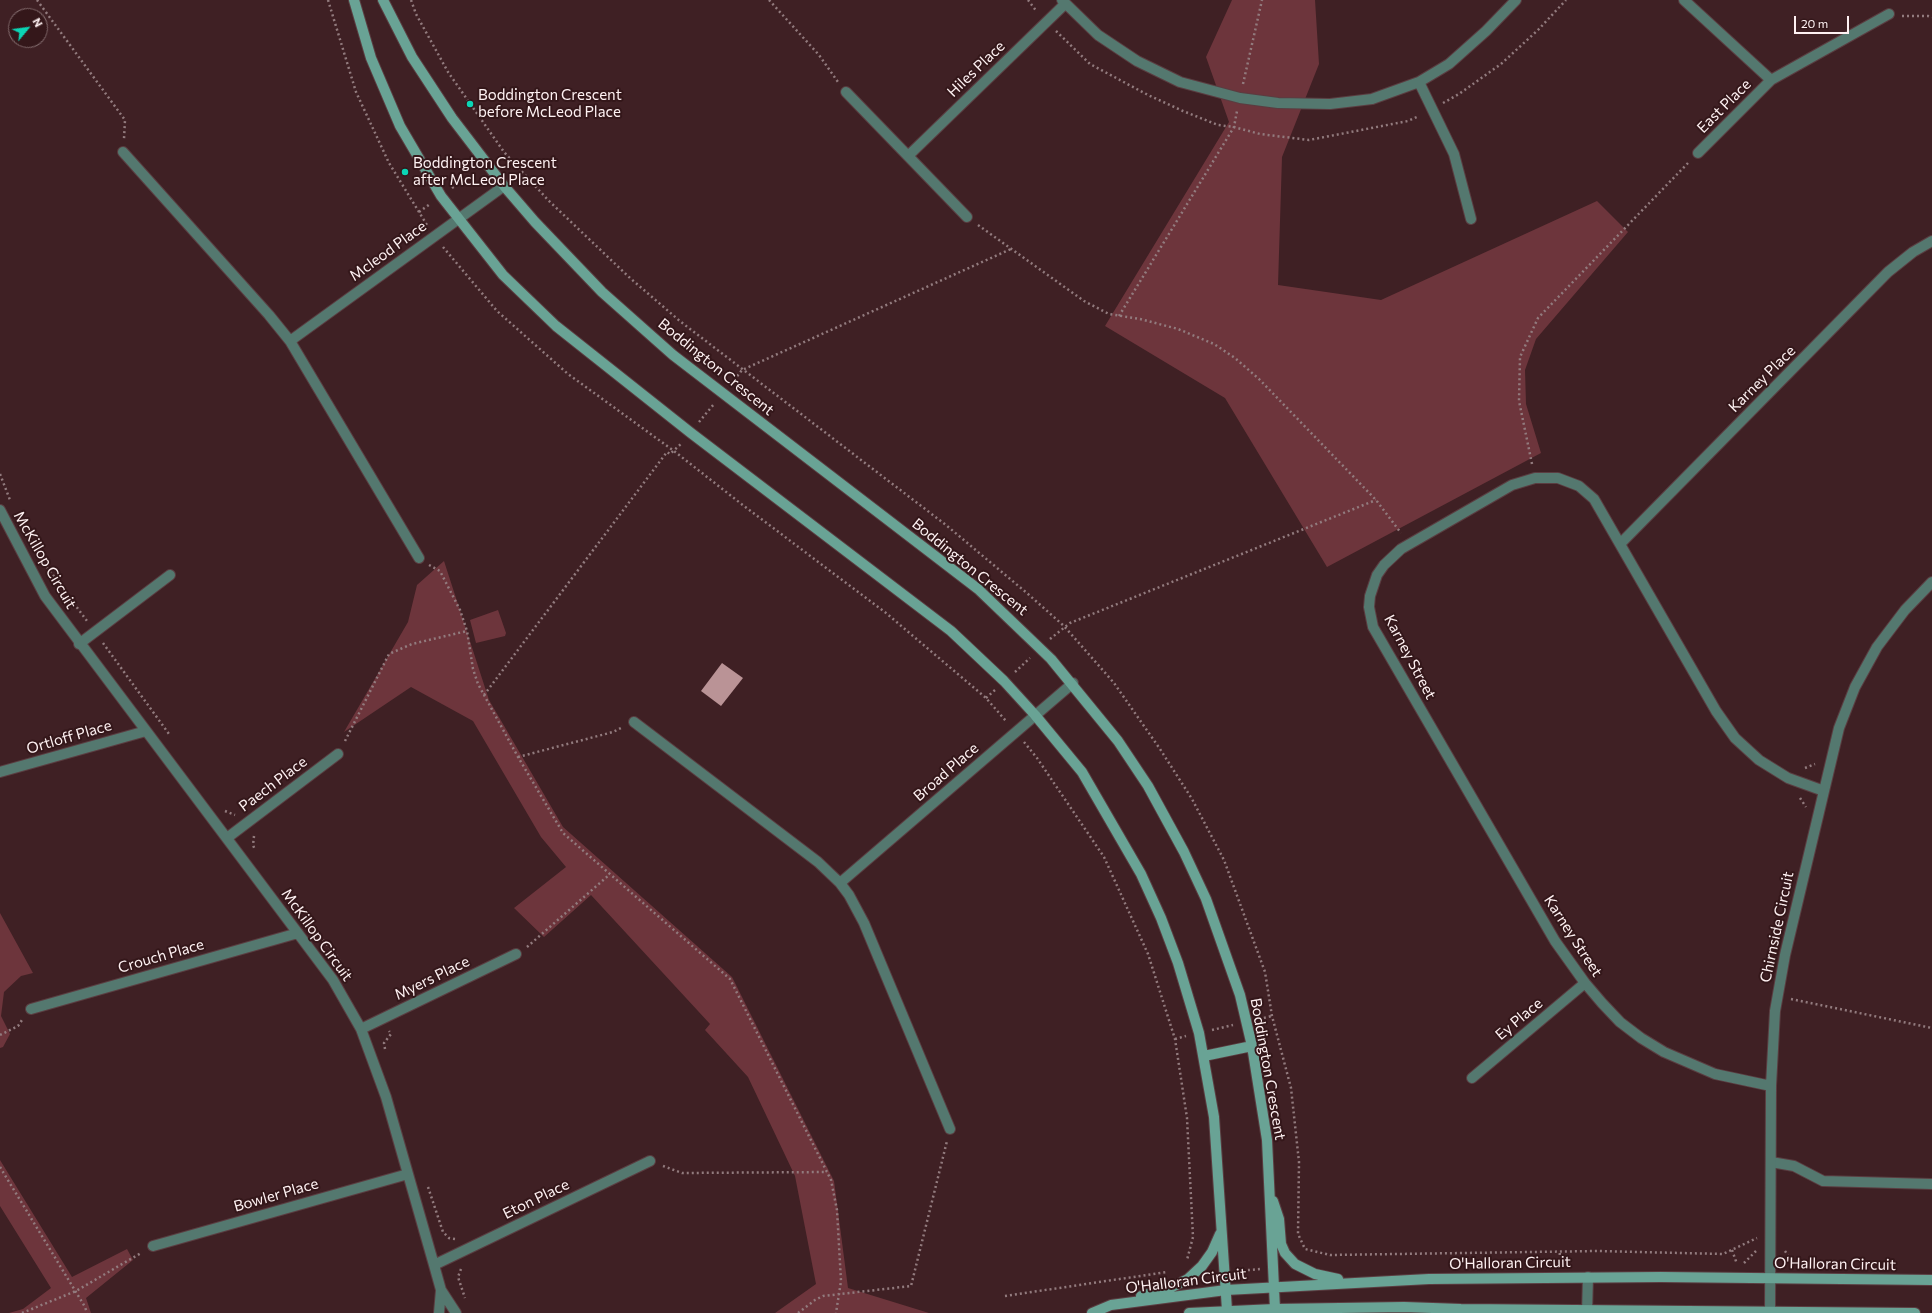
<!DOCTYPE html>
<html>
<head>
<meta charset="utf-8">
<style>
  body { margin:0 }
  #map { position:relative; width:1932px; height:1313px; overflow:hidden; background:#3f2024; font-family:Commissioner,sans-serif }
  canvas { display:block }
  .north { position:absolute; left:8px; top:8px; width:40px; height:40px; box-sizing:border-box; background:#34171a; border:1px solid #856e70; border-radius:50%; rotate:61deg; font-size:11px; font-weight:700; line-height:16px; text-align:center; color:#fef1f2 }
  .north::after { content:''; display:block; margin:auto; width:14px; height:18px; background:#0bd5b5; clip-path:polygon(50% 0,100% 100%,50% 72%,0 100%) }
  .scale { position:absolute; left:1794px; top:16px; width:55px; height:18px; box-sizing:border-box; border:2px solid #fef1f2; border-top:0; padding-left:5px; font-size:12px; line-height:14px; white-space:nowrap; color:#fef1f2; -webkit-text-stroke:3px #34171a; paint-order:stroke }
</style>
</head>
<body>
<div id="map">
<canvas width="1932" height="1313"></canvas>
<div class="north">N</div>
<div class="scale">20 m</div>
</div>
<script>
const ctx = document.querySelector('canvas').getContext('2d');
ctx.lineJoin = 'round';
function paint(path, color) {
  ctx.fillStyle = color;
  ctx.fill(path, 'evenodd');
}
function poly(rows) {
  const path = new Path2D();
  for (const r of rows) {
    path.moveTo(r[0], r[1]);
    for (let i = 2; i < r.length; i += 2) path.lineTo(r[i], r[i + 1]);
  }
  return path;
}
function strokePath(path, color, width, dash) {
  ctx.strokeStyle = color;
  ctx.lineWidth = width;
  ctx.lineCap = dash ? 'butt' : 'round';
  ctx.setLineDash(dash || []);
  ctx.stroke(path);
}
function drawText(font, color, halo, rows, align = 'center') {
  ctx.font = font + ' Commissioner,sans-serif';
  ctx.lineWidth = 4;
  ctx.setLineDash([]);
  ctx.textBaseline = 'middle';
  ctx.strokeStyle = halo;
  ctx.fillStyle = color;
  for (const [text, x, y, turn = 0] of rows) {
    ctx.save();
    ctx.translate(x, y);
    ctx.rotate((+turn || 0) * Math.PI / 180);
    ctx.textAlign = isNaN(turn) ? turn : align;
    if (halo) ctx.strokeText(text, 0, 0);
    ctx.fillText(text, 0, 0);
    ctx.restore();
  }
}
paint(poly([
  [1232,0,1315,0,1319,64,1282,157,1278,285,1381,300,1597,201,1628,232,1536,339,1525,370,1526,404,1541,453,1327,567,1225,398,1105,326,1229,122,1206,57],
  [444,561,489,700,563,827,732,977,834,1181,848,1288,929,1313,775,1313,816,1284,795,1176,748,1077,705,1030,710,1024,591,895,544,937,514,908,566,867,541,837,473,721,411,687,344,732,408,622,417,585],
  [498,610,506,633,505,636,476,643,470,620],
  [0,913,33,973,21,976,4,992,1,1016,10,1034,3,1047,0,1048],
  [0,1160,72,1277,127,1249,133,1260,86,1298,91,1313,9,1313,23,1309,51,1288,0,1206]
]), '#6d353c');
paint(poly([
  [722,663,743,678,721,706,701,691]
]), '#ba9396');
const lane = poly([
  [1771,1162,1794,1166,1823,1181,1932,1184]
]);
const street = poly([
  [1062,0,1098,35,1137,61,1180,82,1240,98,1278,103,1330,104,1372,99,1419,82,1449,64,1486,31,1516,0],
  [1684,0,1771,80],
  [1419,82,1454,154,1471,219],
  [846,92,908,156,1065,4],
  [123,152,269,315,290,341,504,186],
  [1698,153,1771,80,1889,14],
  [908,156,967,217],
  [290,341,419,558],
  [0,510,45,596,333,980,361,1029,386,1097,434,1265,441,1290,439,1313],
  [1620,544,1888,272,1913,252,1932,241],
  [79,644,170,575],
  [634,722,818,862,840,883,1073,683],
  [0,772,146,731],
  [227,838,338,754],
  [840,883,849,895,864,923,950,1129],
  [31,1009,298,933],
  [361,1029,516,954],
  [1472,1078,1585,983],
  [1771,1086,1715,1074,1664,1052,1641,1038,1620,1022,1602,1003,1585,983,1555,941,1373,627,1369,607,1370,596,1377,575,1384,565,1401,549,1512,485,1535,478,1558,478,1579,486,1594,499,1716,711,1735,738,1759,760,1788,778,1824,791],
  [153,1246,408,1174],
  [434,1265,650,1161],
  [441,1290,456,1313],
  [1770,1312,1771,1086,1775,1011,1785,955,1839,728,1855,687,1877,647,1905,610,1932,582],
  [1587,1313,1588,1277]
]);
const secondary = poly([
  [354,0,371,58,400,126,441,196,503,275,556,326,691,433,951,631,1004,681,1035,715,1082,772,1141,874,1161,918,1178,963,1199,1033,1214,1117,1227,1310],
  [383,0,412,57,452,118,504,186,535,222,602,292,673,355,978,589,1051,659,1118,741,1148,786,1184,852,1206,899,1240,995,1252,1046,1267,1140,1275,1309],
  [1204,1056,1252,1046],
  [1273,1201,1279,1219,1281,1244,1285,1253,1295,1264,1315,1274,1338,1279],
  [1141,1296,1172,1287,1188,1279,1202,1266,1212,1252,1220,1234],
  [1092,1313,1111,1305,1226,1290,1429,1279,1661,1277,1932,1280],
  [1189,1313,1275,1309,1404,1307,1461,1309,1915,1313]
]);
strokePath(lane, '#5a3d41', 12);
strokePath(street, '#5a3d41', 12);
strokePath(secondary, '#5a3d41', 12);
strokePath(poly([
  [37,0,125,120,124,139],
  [328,0,356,92,389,163,427,225],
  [411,0,416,14,448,72,504,152,548,200,630,278,681,322,946,525,1028,594,1064,626,1114,683,1160,749,1192,799,1224,860,1265,972,1272,1016,1291,1088,1299,1162,1298,1234,1305,1249,1330,1255,1597,1251,1723,1254,1757,1238],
  [769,0,819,55,838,82],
  [1028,0,1037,12],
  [1902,16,1928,16,1932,17],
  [1056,31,1090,64,1148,95,1183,111,1218,125,1234,127,1260,134,1309,140,1408,121,1419,116],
  [1243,84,1262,0],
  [1443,103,1459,94,1501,64,1538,30,1566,0],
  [452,188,476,172],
  [419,212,430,204],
  [978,225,1084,301,1109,314,1140,319,1178,329,1214,344,1235,358,1259,379,1376,500,1401,533],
  [443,247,497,311,568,374,674,451,744,506,886,613,986,698,1006,721],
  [1119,316,1234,127,1237,111],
  [731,384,742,370,1011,249],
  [699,422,714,404],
  [1532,464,1519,401,1520,357,1538,318,1688,163],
  [0,474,10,500],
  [429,565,440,571,460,610,467,631,473,669,478,684,518,757,563,833,730,979,831,1180,837,1210,841,1281,836,1313],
  [47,567,87,621],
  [1050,639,1070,623,1376,500],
  [103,643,169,734],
  [1015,672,1030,658],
  [484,695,667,452,670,454,682,443],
  [986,698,995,690],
  [345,741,389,654,412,644,467,631],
  [1024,742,1037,758,1104,857,1148,954,1175,1039,1187,1118,1193,1237,1187,1260],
  [518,757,613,732,623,727],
  [1805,768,1815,764],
  [1800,798,1806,807],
  [225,811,235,815],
  [254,836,253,845,255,850],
  [323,940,336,955,344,968],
  [527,947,609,875],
  [1791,999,1932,1028],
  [1259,1019,1272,1016],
  [1212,1030,1233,1025],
  [0,1035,18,1026,22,1020],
  [1175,1039,1186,1036],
  [385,1049,384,1043,391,1034,389,1031],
  [663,1166,682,1173,827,1172],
  [0,1167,85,1307,87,1313],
  [428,1187,443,1232,449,1238,455,1239],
  [1732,1250,1737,1264],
  [1785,1251,1791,1260,1798,1264],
  [1744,1263,1756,1251],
  [1559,1265,1560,1251],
  [461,1269,458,1277,465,1298],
  [1238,1271,1260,1269],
  [1005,1296,1167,1272],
  [22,1313,76,1291,141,1253],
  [798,1313,815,1300,823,1296,911,1286,947,1141]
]), '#927b7e', 2.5, [2, 3]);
strokePath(lane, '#54786f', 10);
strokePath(street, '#54786f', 10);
strokePath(secondary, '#69a395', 10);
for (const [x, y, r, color] of [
  [470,104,4,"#0bd5b5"],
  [405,172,4,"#0bd5b5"]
]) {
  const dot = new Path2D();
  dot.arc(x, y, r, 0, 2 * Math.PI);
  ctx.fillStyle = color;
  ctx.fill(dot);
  strokePath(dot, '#34171a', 1.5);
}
drawText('15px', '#fef1f2', '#34171a', [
  ["Hiles Place",976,69,-44],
  ["East Place",1724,106,-45],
  ["Mcleod Place",388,251,-36],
  ["Boddington Crescent",716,367,39],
  ["Karney Place",1762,379,-45],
  ["McKillop Circuit",45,560,60],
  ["Boddington Crescent",970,567,39],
  ["Karney Street",1410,657,62],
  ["Ortloff Place",69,737,-16],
  ["Broad Place",946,772,-41],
  ["Paech Place",273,784,-37],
  ["Chirnside Circuit",1777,927,-78],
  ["McKillop Circuit",317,935,54],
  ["Karney Street",1573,936,57],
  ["Crouch Place",161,956,-16],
  ["Myers Place",432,978,-26],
  ["Ey Place",1519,1019,-40],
  ["Boddington Crescent",1268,1069,80],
  ["Bowler Place",276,1195,-16],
  ["Eton Place",536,1199,-26],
  ["O'Halloran Circuit",1510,1263,-1],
  ["O'Halloran Circuit",1835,1264,1],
  ["O'Halloran Circuit",1186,1281,-7]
]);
drawText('15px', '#fef1f2', '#34171a', [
  ["Boddington Crescent",478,95],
  ["before McLeod Place",478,112],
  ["Boddington Crescent",413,163],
  ["after McLeod Place",413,180]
], 'left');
</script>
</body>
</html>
